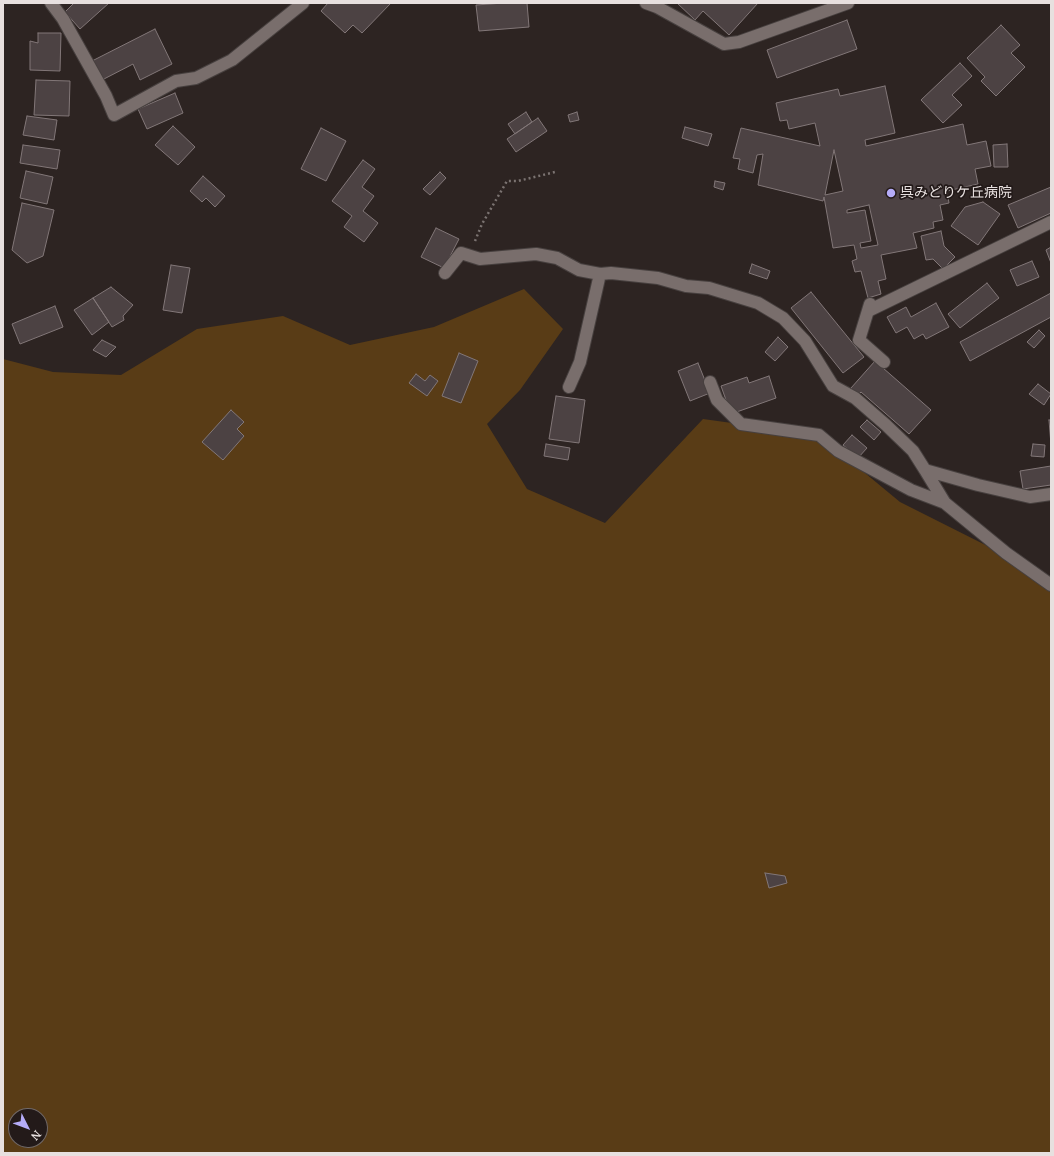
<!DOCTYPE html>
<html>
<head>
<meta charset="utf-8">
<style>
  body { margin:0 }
  #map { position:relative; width:1054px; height:1156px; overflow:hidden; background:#2d2422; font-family:"Noto Serif",serif }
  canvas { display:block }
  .frame { position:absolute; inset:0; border:4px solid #e7e0df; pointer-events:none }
  .north { position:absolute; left:8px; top:1108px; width:40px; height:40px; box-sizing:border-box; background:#231a19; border:1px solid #716968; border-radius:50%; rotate:132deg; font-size:11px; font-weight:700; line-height:16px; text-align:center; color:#e7e0df }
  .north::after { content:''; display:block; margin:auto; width:14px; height:18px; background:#b5acf8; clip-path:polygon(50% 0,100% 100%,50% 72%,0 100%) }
</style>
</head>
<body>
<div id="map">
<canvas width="1054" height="1156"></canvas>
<div class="frame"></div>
<div class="north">N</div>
</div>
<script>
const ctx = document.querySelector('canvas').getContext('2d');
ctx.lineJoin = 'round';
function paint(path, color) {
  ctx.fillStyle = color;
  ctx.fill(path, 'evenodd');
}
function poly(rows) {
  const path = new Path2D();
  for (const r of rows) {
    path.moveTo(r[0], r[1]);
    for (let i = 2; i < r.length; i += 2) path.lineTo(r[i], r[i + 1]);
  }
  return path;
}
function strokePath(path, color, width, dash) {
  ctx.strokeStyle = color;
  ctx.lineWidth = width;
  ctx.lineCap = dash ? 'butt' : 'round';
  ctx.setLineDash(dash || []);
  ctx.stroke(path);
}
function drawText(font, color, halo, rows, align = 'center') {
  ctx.font = font + ' "Noto Serif","Noto Sans JP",serif';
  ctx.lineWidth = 3.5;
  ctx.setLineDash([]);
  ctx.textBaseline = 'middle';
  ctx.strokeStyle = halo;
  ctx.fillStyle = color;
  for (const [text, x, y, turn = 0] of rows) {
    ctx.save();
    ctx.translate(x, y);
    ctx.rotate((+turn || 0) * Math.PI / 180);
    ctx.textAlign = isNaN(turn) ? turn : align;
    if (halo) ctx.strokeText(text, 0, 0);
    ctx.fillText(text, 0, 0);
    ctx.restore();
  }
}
paint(poly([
  [524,289,563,329,520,390,487,424,527,489,605,523,703,419,819,435,900,502,1051,578,1051,1153,3,1153,3,359,53,372,121,375,197,329,283,316,350,345,434,327],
  [16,1116,40,1116,40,1140,16,1140]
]), '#593c16');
const building = poly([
  [71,3,109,3,80,29,65,12,73,4,71,3],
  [328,3,391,3,362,33,353,25,345,33,321,11,328,3],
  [504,3,527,3,529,27,479,31,476,5,504,3],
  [677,3,758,3,729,35,703,11,695,20,677,3],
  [847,20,857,49,777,78,767,50,847,20],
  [1001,25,1020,45,1011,53,1025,67,996,96,981,81,985,77,967,58,1001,25],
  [155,29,172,64,140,80,133,64,102,80,92,61,155,29],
  [38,33,61,33,60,71,30,70,30,41,38,43,38,33],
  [960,63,972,76,952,95,962,105,943,123,921,100,960,63],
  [36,80,70,81,69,116,34,115,36,80],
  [885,86,895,133,865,140,866,146,963,124,967,145,986,141,991,166,975,169,978,184,947,191,949,203,940,205,943,220,933,222,934,228,913,233,917,248,881,255,886,279,878,281,881,294,868,298,861,271,855,272,852,261,857,259,854,245,833,248,824,197,823,201,758,185,763,154,757,155,753,173,738,169,740,159,733,158,741,128,820,146,815,123,789,129,787,120,780,121,776,103,838,89,840,96,885,86],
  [834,150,843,191,825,195,834,150],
  [869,205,878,245,861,248,860,243,871,241,865,210,847,213,847,210,869,205],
  [175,93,183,113,147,129,138,109,175,93],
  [526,112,532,122,515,134,508,124,526,112],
  [577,112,579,120,570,122,568,115,577,112],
  [27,116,57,120,54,140,23,135,27,116],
  [538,118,547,131,516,152,507,139,538,118],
  [173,126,195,147,178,165,155,145,173,126],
  [685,127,712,134,708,146,682,138,685,127],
  [321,128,346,141,326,181,301,169,321,128],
  [1007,144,1008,167,994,167,993,145,1007,144],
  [23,145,60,150,57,169,20,163,23,145],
  [363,160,375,169,362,187,374,196,363,211,378,223,364,242,344,227,352,216,332,201,363,160],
  [26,171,53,177,47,204,20,198,26,171],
  [440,172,446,178,430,195,423,189,440,172],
  [203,176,225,196,215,207,206,198,202,202,190,191,203,176],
  [715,181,725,183,723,190,714,187,715,181],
  [1051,187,1051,213,1018,228,1008,205,1051,187],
  [983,202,1000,214,978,245,951,226,965,207,983,202],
  [22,203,54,210,43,256,27,263,12,250,22,203],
  [436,228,459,239,444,268,421,257,436,228],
  [941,231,944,246,955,257,943,269,933,259,926,260,921,236,941,231],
  [1051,247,1051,263,1046,250,1051,247],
  [1032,261,1039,277,1017,286,1010,270,1032,261],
  [752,264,770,271,767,279,749,273,752,264],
  [171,265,190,268,182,313,163,310,171,265],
  [987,283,999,298,960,328,948,314,987,283],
  [111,287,133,305,123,316,124,320,112,327,93,298,111,287],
  [811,292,864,357,843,373,791,308,811,292],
  [1051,293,1051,317,970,361,960,342,1051,293],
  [93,298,109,322,92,335,74,310,93,298],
  [936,303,949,327,926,339,923,334,914,339,907,327,896,333,887,317,906,307,911,317,936,303],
  [55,306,63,327,20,344,12,324,55,306],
  [1039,330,1045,336,1034,348,1027,342,1039,330],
  [778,337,788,347,775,361,765,352,778,337],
  [102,340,116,347,106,357,93,350,102,340],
  [459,353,478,361,461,403,442,396,459,353],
  [875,361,931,410,909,434,861,392,858,395,851,388,875,361],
  [698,363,710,393,690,401,678,371,698,363],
  [416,374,425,381,430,375,438,381,427,396,409,383,416,374],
  [769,376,776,398,731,414,721,386,747,377,749,383,769,376],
  [1038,384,1051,394,1044,405,1029,394,1038,384],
  [556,396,585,400,579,443,549,439,556,396],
  [231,410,244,422,237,429,244,436,223,460,202,442,231,410],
  [867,420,881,432,874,440,860,427,867,420],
  [1049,420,1051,420,1051,445,1049,420],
  [852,435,867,448,858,458,843,445,852,435],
  [546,444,570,448,568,460,544,456,546,444],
  [1033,444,1045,445,1044,457,1031,456,1033,444],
  [1051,466,1051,485,1023,489,1020,471,1051,466],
  [765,873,785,876,787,883,769,888,765,873]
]);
paint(building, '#4c4243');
strokePath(building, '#827778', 1);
const street = poly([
  [51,3,63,19,106,96,114,115,176,81,196,78,232,60,303,3],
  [646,3,657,7,724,44,739,42,848,3],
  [445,273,461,253,480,259,536,254,557,258,579,270,600,274],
  [870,304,859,340,884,362],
  [868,311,1051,222],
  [710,382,717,400,741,424,819,435,838,451,911,490,945,503],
  [569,387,580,362,600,274,611,273,658,278,686,286,709,288,758,303,783,318,805,341,833,386,855,398,886,425,913,451,925,470],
  [1051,494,1030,497,978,485,925,470,945,503,1006,553,1051,585]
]);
strokePath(street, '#47403f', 14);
strokePath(poly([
  [475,241,482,224,507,181,518,181,555,172]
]), '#7b7371', 2.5, [2, 3]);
strokePath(street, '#796e6c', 12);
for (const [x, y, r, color] of [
  [891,193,5,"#b5acf8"]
]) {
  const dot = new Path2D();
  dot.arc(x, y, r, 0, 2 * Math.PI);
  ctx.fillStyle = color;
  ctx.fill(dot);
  strokePath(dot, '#231a19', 1.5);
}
drawText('14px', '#e7e0df', '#231a19', [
  ["呉みどりケ丘病院",900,193]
], 'left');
</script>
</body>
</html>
